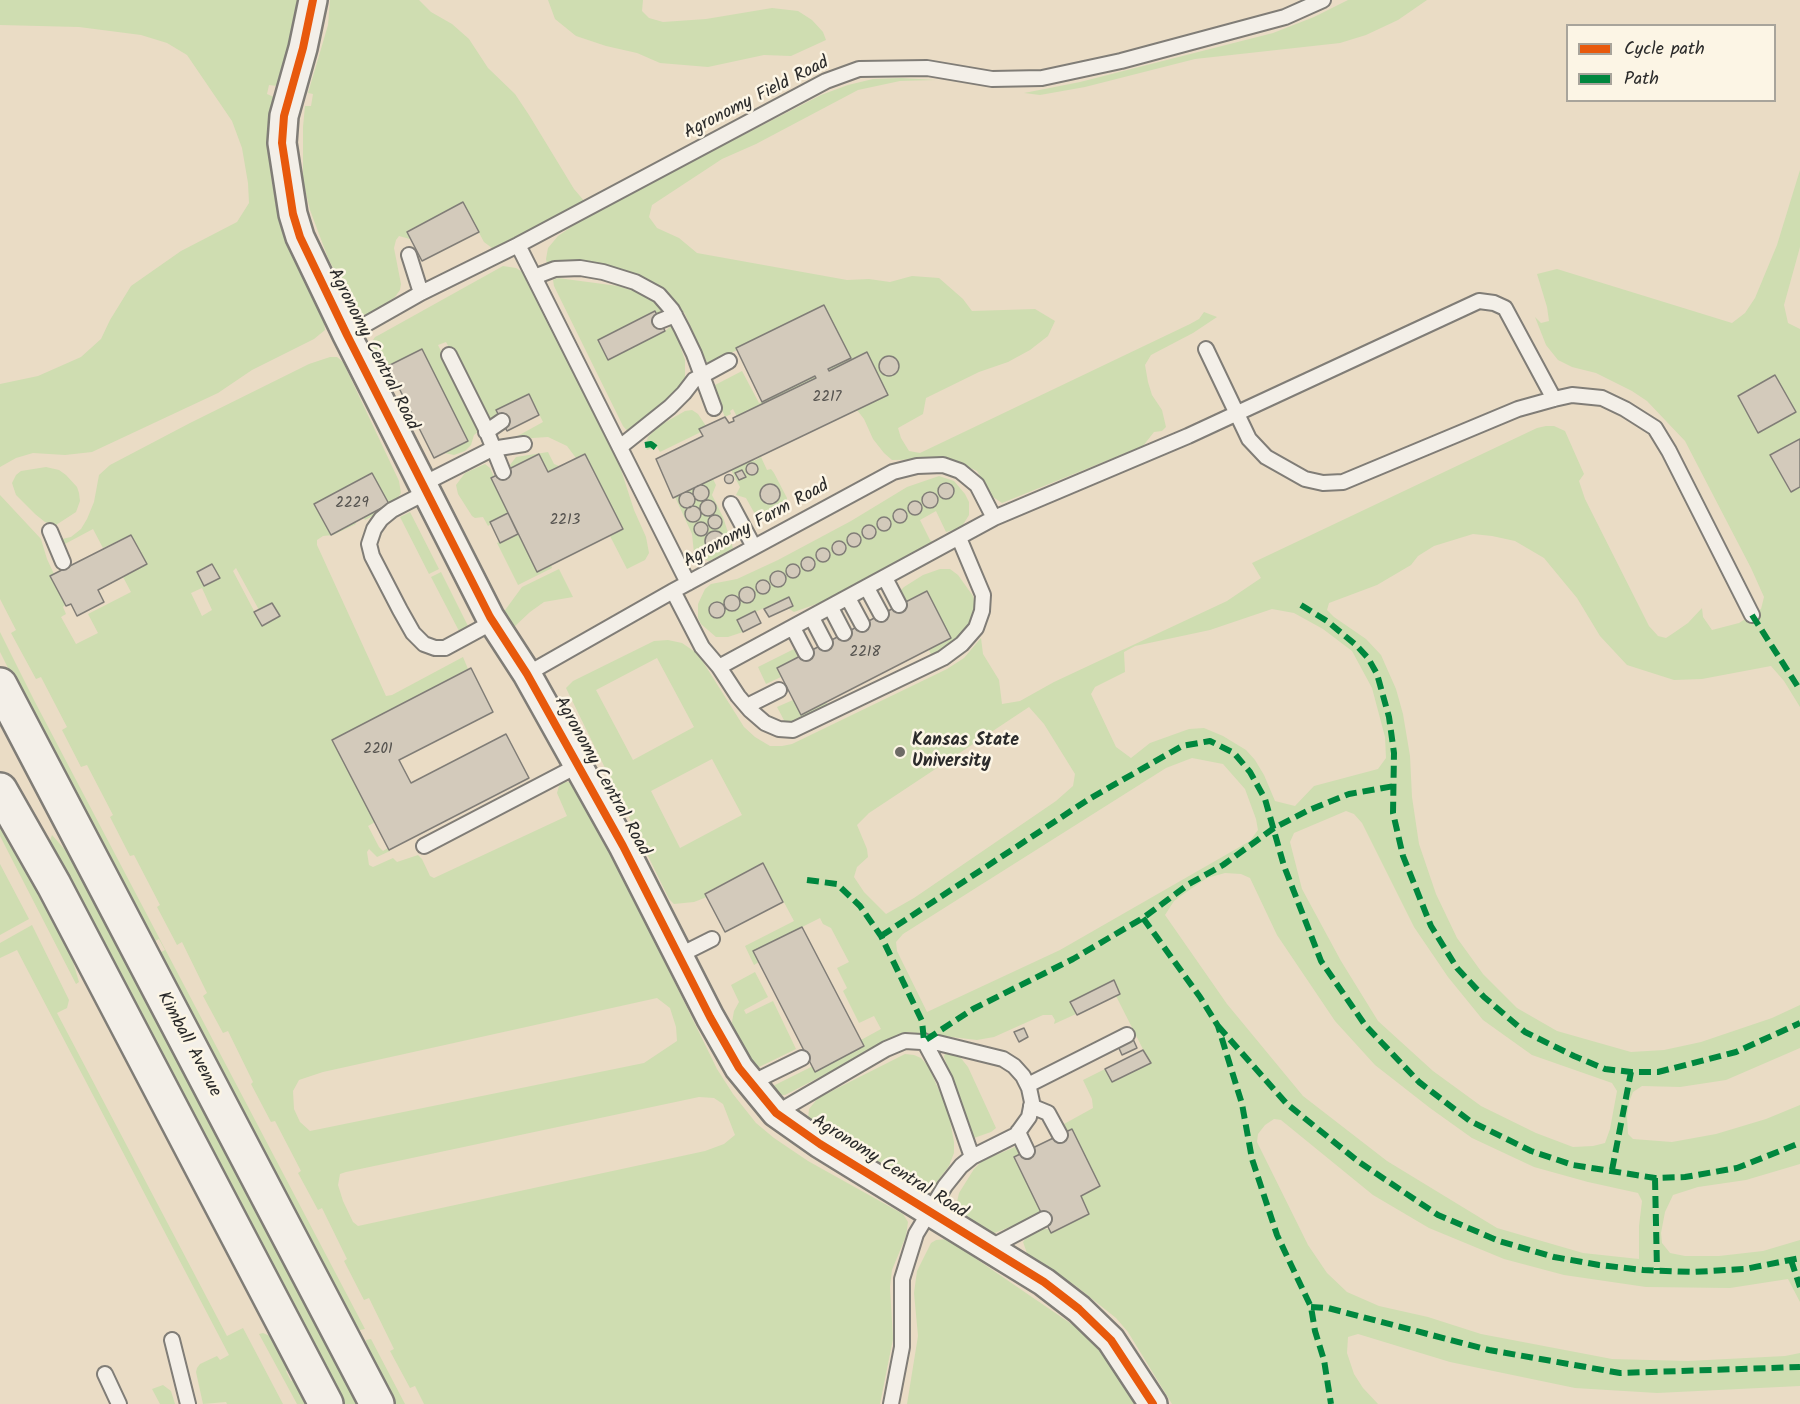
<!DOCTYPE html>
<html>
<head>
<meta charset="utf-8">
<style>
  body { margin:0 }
  #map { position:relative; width:1800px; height:1404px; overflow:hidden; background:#e9e1d4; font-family:Kalam,sans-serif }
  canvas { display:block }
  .legend { position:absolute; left:1566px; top:24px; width:210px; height:78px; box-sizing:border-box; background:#fcf5e5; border:2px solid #a8a49b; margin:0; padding:8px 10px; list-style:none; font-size:18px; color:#2b2b2b }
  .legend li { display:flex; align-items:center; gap:12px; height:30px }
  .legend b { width:30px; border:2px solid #a8a49b }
</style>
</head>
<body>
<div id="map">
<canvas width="1800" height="1404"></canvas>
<ul class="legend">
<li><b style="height:8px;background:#e8590c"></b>Cycle path</li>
<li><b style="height:8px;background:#00873e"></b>Path</li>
</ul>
</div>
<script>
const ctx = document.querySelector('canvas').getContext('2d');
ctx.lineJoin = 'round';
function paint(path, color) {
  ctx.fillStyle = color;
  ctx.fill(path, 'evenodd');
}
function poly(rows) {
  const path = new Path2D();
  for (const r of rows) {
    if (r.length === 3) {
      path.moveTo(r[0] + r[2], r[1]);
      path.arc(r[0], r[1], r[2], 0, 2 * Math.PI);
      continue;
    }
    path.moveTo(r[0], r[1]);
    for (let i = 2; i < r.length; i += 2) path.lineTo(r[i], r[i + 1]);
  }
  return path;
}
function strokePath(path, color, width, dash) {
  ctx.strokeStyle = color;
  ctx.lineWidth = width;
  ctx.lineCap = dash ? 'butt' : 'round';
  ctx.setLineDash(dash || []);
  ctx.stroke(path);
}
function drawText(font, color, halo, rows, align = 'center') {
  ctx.font = font + ' Kalam,sans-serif';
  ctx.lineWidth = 5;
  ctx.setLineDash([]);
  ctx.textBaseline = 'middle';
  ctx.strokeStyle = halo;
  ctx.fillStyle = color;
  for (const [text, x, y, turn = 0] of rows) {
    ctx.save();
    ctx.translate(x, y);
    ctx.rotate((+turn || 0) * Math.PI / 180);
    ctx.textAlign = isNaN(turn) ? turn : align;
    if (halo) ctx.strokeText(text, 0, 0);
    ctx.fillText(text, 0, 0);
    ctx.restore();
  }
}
paint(poly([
  [0,0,1800,0,1800,1404,0,1404],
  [1568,26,1774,26,1774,100,1568,100]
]), '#eadcc5');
paint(poly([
  [0,0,297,0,297,17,280,78,277,86,269,85,267,94,274,97,269,142,271,177,278,217,293,256,324,322,325,330,314,339,252,370,218,393,92,452,65,455,33,453,16,458,0,467,0,384,38,376,81,357,101,339,110,320,131,286,181,251,237,222,249,203,248,183,242,148,232,121,187,55,167,43,141,35,79,27,0,25],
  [330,0,419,0,431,12,452,24,469,39,488,68,515,94,529,115,574,189,585,202,500,247,492,248,484,242,463,203,407,231,410,239,399,236,396,240,394,248,401,284,400,290,395,297,370,314,362,315,356,313,328,258,310,210,303,181,303,127,305,106,311,106,313,94,308,93,328,25],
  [548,0,643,0,642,11,649,18,663,22,706,19,772,8,798,11,812,20,823,32,826,40,791,56,764,55,708,67,660,63,637,53,606,46,576,36,555,19],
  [1348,0,1427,0,1398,20,1366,35,1340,43,1195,59,1085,87,1040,95,1024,93,1080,82,1273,33,1314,17],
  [901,78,936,80,900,81,858,90,756,144,722,159,652,205,649,217,657,228,679,238,697,253,847,280,869,279,890,282,912,276,939,278,963,299,972,311,1035,309,1055,321,1048,336,1030,350,1008,362,979,372,926,398,923,414,898,428,901,438,909,451,920,453,1190,324,1199,319,1204,312,1217,317,1193,333,1151,355,1145,365,1148,382,1152,395,1162,410,1166,427,1162,431,1154,432,1143,446,1002,503,993,497,977,471,958,462,941,459,892,460,884,453,873,439,864,419,857,410,888,395,867,353,829,371,828,369,850,358,824,305,736,348,737,350,708,365,685,314,664,289,650,283,547,264,546,259,548,248,558,236,590,214,611,203,821,95,848,85,873,79],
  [888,356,895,358,899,364,897,372,890,376,883,374,879,367,881,359],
  [1800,170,1800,247,1784,305,1788,323,1800,329,1800,439,1771,455,1790,492,1800,487,1800,707,1784,681,1771,666,1702,679,1674,680,1627,665,1600,636,1577,598,1544,558,1515,541,1492,536,1473,534,1434,546,1418,556,1411,565,1377,585,1329,603,1327,610,1334,617,1366,639,1381,655,1396,689,1403,714,1410,756,1412,797,1419,844,1436,894,1457,938,1483,974,1517,1008,1557,1031,1631,1052,1664,1050,1701,1042,1772,1018,1800,1005,1800,1048,1726,1080,1680,1087,1642,1086,1633,1092,1629,1102,1627,1117,1628,1134,1633,1139,1672,1142,1716,1134,1766,1119,1800,1105,1800,1164,1746,1180,1698,1187,1673,1195,1665,1212,1661,1233,1662,1243,1670,1253,1685,1256,1719,1256,1763,1251,1800,1240,1800,1302,1788,1279,1730,1288,1646,1287,1564,1275,1504,1259,1429,1228,1373,1195,1281,1120,1274,1119,1265,1125,1258,1134,1257,1142,1308,1245,1327,1273,1347,1292,1379,1306,1428,1317,1481,1334,1612,1359,1688,1361,1785,1356,1800,1353,1800,1386,1657,1393,1575,1388,1450,1362,1358,1334,1348,1337,1347,1353,1354,1374,1363,1388,1378,1404,1172,1404,1128,1332,1116,1318,1076,1286,1028,1256,1023,1242,1031,1232,1036,1229,1049,1229,1052,1233,1089,1214,1081,1196,1100,1186,1072,1129,1067,1131,1064,1124,1093,1108,1092,1099,1083,1080,1105,1069,1112,1082,1150,1063,1116,996,1120,993,1114,980,1070,1002,1076,1014,1054,1024,1055,1020,1052,1015,1043,1015,994,1037,977,1040,908,1032,785,1095,775,1095,769,1088,813,1066,816,1071,864,1046,861,1040,881,1029,874,1016,859,1023,843,991,847,988,837,968,849,962,831,928,823,924,820,918,754,951,759,962,754,965,745,946,794,921,763,863,705,893,707,897,694,902,674,904,669,899,566,688,573,681,654,641,668,640,682,643,698,654,744,727,755,737,770,746,782,746,792,744,947,669,964,658,981,638,983,654,999,680,1002,704,1020,701,1054,682,1227,601,1261,578,1252,563,1537,428,1546,426,1554,426,1565,431,1584,474,1579,481,1585,499,1649,626,1658,636,1666,638,1675,632,1688,623,1702,608,1703,617,1712,630,1739,623,1761,609,1764,597,1751,568,1685,441,1647,401,1632,391,1596,373,1572,367,1558,360,1546,345,1535,317,1541,323,1549,321,1547,307,1537,274,1557,269,1732,323,1745,313,1755,298,1777,245],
  [1775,375,1795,412,1758,433,1738,396],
  [1272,609,1294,613,1323,629,1352,651,1372,688,1385,737,1386,758,1378,769,1314,786,1295,806,1275,801,1264,775,1255,760,1246,750,1223,736,1204,728,1189,729,1150,743,1131,758,1116,747,1091,694,1095,687,1125,672,1124,652,1135,646,1210,630],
  [657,658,694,727,633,760,596,690],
  [1029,707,1044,724,1075,774,1073,786,1056,801,914,898,886,914,864,892,854,877,857,867,868,857,867,849,857,825,869,813],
  [1192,758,1223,764,1245,789,1256,819,1258,830,1250,841,1060,950,927,1012,897,951,896,942,903,934,1166,768],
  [712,759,742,815,680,848,651,791],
  [1346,811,1354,814,1362,823,1414,927,1448,977,1483,1020,1532,1055,1612,1083,1617,1091,1610,1129,1605,1143,1593,1146,1573,1147,1536,1133,1481,1106,1433,1071,1378,1021,1341,961,1302,889,1290,842,1294,833],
  [1225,873,1241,874,1250,878,1277,935,1335,1021,1375,1065,1430,1108,1472,1138,1534,1167,1588,1182,1638,1193,1642,1201,1639,1226,1639,1259,1583,1253,1497,1228,1387,1161,1303,1096,1227,1004,1165,915,1174,901,1185,893,1207,878],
  [503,266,516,268,529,276,614,448,634,510,646,537,649,553,645,560,627,569,610,536,623,529,585,454,576,458,567,446,548,437,517,439,514,438,543,422,529,394,497,410,498,414,491,420,446,342,438,345,480,430,474,435,471,445,465,451,454,455,444,453,468,440,422,349,388,366,390,370,383,371,369,346,375,337,379,335],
  [558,278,618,286,641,293,657,302,664,311,656,314,654,311,598,340,608,360,665,331,671,326,674,328,685,360,685,380,683,387,631,435,623,426,554,286,553,280],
  [330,357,337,357,343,362,399,481,401,493,393,505,365,520,363,517,355,522,356,524,333,535,323,536,317,540,317,545,386,696,392,695,463,657,468,669,332,740,375,822,368,826,379,847,383,851,388,848,390,851,377,857,369,849,367,852,369,865,373,867,393,858,397,862,418,855,422,859,430,876,434,878,567,816,557,793,559,786,564,782,569,782,579,787,717,1069,733,1094,756,1123,774,1138,808,1161,903,1214,908,1222,906,1236,892,1270,890,1287,893,1339,880,1404,424,1404,415,1386,410,1388,390,1351,394,1349,369,1298,364,1300,344,1261,347,1259,322,1208,318,1210,298,1173,301,1171,275,1121,271,1122,251,1084,253,1082,228,1031,223,1033,203,996,207,993,182,942,177,945,157,907,160,905,134,855,130,856,110,817,113,815,87,765,81,767,62,730,67,727,41,677,36,679,11,633,16,630,0,599,0,495,41,539,47,559,54,574,51,576,65,605,63,607,66,614,61,617,76,644,98,633,88,614,131,592,123,577,147,564,131,535,103,548,93,529,63,545,62,539,71,537,81,529,87,519,94,502,99,475,110,465,190,423,309,364],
  [236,568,259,610,272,603,279,616,262,626,233,571],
  [202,588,212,610,202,616,191,593],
  [657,998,670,1008,676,1027,677,1041,644,1063,310,1131,300,1122,294,1109,293,1091,299,1080,323,1072],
  [699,1097,714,1098,723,1104,735,1135,724,1144,705,1151,358,1226,353,1222,343,1201,338,1185,340,1174,346,1172],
  [742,371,759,403,815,376,816,378,737,417,733,409,730,411,731,414,725,417,716,396,715,385],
  [692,410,698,414,706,426,701,432,660,452,657,447,647,450,645,445,648,437,659,426,685,411],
  [548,452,554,464,559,466,548,472,539,455,511,468,510,465,516,457],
  [761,457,767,470,771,469,774,473,787,498,786,506,780,514,765,522,756,516,746,498,736,495,740,487,731,470,753,459,754,461],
  [766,484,774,485,780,490,780,497,774,503,766,503,761,497,761,490],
  [485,464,490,468,494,477,508,513,490,522,491,524,488,526,483,517,475,518,472,516,458,494,456,485,465,473],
  [46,467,59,470,66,475,77,487,79,493,80,501,76,512,56,525,45,522,35,514,16,495,12,483,16,475,21,471],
  [939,476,954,481,965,494,969,502,969,515,961,528,946,532,936,511,920,520,930,540,934,543,932,545,833,598,794,612,788,608,793,605,788,597,738,620,743,632,728,637,716,637,701,624,698,618,698,604,705,589,711,584,737,579,778,560,851,521,907,487],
  [713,479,716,485,712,495,723,517,733,548,731,551,709,561,699,558,694,553,692,534,675,497],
  [714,531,721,533,725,539,724,544,719,550,712,550,706,542,709,533],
  [410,512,439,569,429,574,400,517],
  [518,534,551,565,552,568,518,585,497,543],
  [559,569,573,597,544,602,530,612,514,627,511,627,503,613,522,587],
  [940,569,950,569,958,575,973,596,976,608,971,629,933,659,929,650,951,638,927,591,904,602,899,592,904,587,923,575],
  [441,572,468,626,459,631,431,577],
  [0,632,35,702,365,1329,360,1330,345,1310,159,953,165,950,159,939,153,942,27,706,0,652],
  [798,647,802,655,777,668,781,677,766,684,758,667],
  [793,700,801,715,826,702,830,709,794,727,786,724,777,707],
  [0,809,59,922,55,925,60,934,64,932,79,982,76,984,0,836],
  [52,835,80,867,365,1404,345,1404,49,843],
  [0,864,29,919,0,935],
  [32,925,69,1000,67,1008,57,1013,227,1336,243,1328,283,1404,227,1404,226,1402,203,1404,196,1372,197,1368,200,1364,217,1356,220,1360,229,1355,17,950,0,958,0,943],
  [755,972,768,997,744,1010,746,1014,773,1001,796,1049,755,1069,733,1030,732,1022,734,1011,739,1002,731,985],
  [945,1053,960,1057,968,1067,996,1128,991,1132,974,1138,944,1057],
  [905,1054,914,1055,921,1058,928,1066,948,1110,954,1142,954,1153,949,1166,934,1186,925,1189,916,1189,811,1124,808,1120,809,1109,818,1098],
  [1017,1146,1040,1210,1035,1217,992,1234,965,1218,961,1213,957,1202,959,1193,974,1169,982,1161],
  [947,1239,1089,1336,1105,1355,1136,1404,907,1404,918,1336,914,1293,917,1271,931,1243,936,1240],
  [263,1333,272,1337,277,1342,291,1368,286,1371,291,1381,296,1378,310,1404,297,1404,259,1334],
  [371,1339,405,1404,395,1404,367,1351,366,1340],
  [163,1385,171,1391,175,1404,160,1404,152,1389]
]), '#cfddb1');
const building = poly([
  [463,202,479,232,422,261,407,232,463,202],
  [824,305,851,358,828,369,829,371,867,352,888,395,673,498,656,459,703,436,699,429,725,417,729,423,734,421,733,418,816,378,815,376,762,402,736,348,824,305],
  [655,311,665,331,608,360,598,340,655,311],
  [422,349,468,441,434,458,388,366,422,349],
  [889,366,10],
  [1775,375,1796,412,1758,433,1738,396,1775,375],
  [529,394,539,415,507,431,496,410,529,394],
  [1800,439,1800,487,1791,492,1770,455,1800,439],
  [539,454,548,472,585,454,623,529,537,572,491,478,539,454],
  [752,469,6],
  [742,470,746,477,739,480,735,473,742,470],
  [372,473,389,504,331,535,314,504,372,473],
  [729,479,4.5],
  [946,491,8],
  [770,494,10],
  [701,493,8],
  [687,500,8],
  [930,500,8],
  [708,508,8],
  [915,508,7],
  [693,514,8],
  [900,516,7],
  [508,513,518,534,500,543,490,522,508,513],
  [715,522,7],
  [884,524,7],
  [701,529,7],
  [869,532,7],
  [715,541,10],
  [854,540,7],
  [131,535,147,564,98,590,104,602,77,616,71,604,66,606,50,576,131,535],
  [839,548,7],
  [823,555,7],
  [808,564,7],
  [793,571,7],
  [212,564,220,578,204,586,197,572,212,564],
  [778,579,8],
  [763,587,7],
  [747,595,8],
  [927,591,951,638,801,715,777,668,927,591],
  [732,603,8],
  [789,597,793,606,769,617,764,609,789,597],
  [717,610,8],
  [272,603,280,616,262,626,254,612,272,603],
  [755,611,761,623,743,632,737,620,755,611],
  [471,668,493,712,399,760,411,783,506,734,529,778,389,850,332,740,471,668],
  [763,863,783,902,725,932,705,894,763,863],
  [802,927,864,1046,815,1072,753,951,802,927],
  [1114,980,1120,994,1077,1015,1070,1002,1114,980],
  [1024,1028,1028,1037,1019,1042,1014,1032,1024,1028],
  [1133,1039,1137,1048,1122,1055,1118,1046,1133,1039],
  [1143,1050,1151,1063,1112,1082,1105,1069,1143,1050],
  [1072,1129,1100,1186,1081,1196,1089,1214,1051,1233,1014,1157,1072,1129]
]);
paint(building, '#d3cabb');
strokePath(building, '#807d77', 1.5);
const lane = poly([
  [518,245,688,583],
  [409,255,421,293],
  [534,277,555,269,580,268,603,272,635,282,659,295,672,310,682,329,694,354,714,408],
  [660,321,675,315],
  [347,335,421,293,518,245,826,81,859,69,927,68,992,79,1042,78,1121,61,1285,17,1323,0],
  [1206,349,1249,439,1266,457,1305,479,1323,483,1343,482,1518,409,1554,399,1572,395,1602,398,1625,409,1655,428,1669,451,1752,615],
  [449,355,485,427,503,472],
  [486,432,502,421],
  [620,447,670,407,684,393,694,380,729,361],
  [423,484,492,449,524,444],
  [427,492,392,510,381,519,374,529,369,544,372,556,400,610,413,633,424,644,435,648,445,648,493,622],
  [731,504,754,547],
  [50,531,63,562],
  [885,578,899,605],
  [867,588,881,614],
  [673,591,702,647,719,667,994,518,1188,436,1479,301,1494,303,1505,308,1554,399],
  [848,598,862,624],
  [831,608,844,633],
  [812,618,825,643],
  [793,628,806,653],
  [719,667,738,696,750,710,765,723,779,729,793,730,943,658,962,644,976,628,982,611,983,595,959,538],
  [527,674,673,591,893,472,917,466,943,465,960,471,977,485,994,518],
  [747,706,779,690],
  [424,846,577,766],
  [678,956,712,939],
  [924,1041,945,1080,972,1157],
  [751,1083,802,1058],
  [1028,1085,1127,1035],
  [1031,1106,1048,1113,1060,1135],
  [776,1113,886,1049,905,1041,938,1043,1003,1059,1014,1066,1023,1076,1029,1088,1032,1102,1029,1117,1016,1135,972,1157,961,1166,945,1186,916,1234,902,1279,902,1347,891,1404],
  [1018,1132,1027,1151],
  [989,1248,1044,1219],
  [172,1340,188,1404],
  [105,1374,119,1404]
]);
const street = poly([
  [313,0,303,48,284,116,282,143,293,214,300,237,347,335,490,617,527,674,623,846,710,1017,739,1068,776,1113,820,1144,1044,1282,1079,1309,1111,1340,1153,1404]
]);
const secondary = poly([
  [0,685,377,1404],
  [0,790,54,885,326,1404]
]);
strokePath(lane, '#807d77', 18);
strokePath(street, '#807d77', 32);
strokePath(secondary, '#807d77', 38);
strokePath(lane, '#f3efe8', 14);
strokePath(street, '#f3efe8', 27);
strokePath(secondary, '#f3efe8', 33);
strokePath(poly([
  [645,445,651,444,656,448],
  [1301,605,1327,621,1356,645,1368,658,1377,674,1389,717,1394,753,1393,813,1403,856,1431,926,1457,968,1484,997,1525,1032,1574,1056,1605,1069,1631,1072,1658,1072,1736,1052,1800,1023],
  [1752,615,1800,690],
  [807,880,837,884,860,906,881,936,922,1021,924,1041,973,1009,1073,959,1143,918,1189,884,1223,865,1274,828,1309,810,1349,794,1394,786],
  [1143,918,1200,997,1218,1026,1242,1104,1252,1159,1277,1235,1311,1307,1315,1331,1324,1360,1331,1404],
  [881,936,1089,799,1182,746,1210,741,1234,753,1250,772,1265,799,1284,866,1321,961,1365,1025,1419,1082,1470,1121,1531,1151,1573,1165,1655,1178,1685,1177,1737,1168,1800,1143],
  [1218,1026,1287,1104,1359,1162,1438,1215,1499,1241,1554,1257,1599,1265,1643,1270,1693,1272,1745,1269,1800,1258],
  [1612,1170,1631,1072],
  [1655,1178,1657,1270],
  [1791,1260,1800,1287],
  [1311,1307,1328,1308,1489,1350,1620,1373,1800,1367]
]), '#00873e', 6, [12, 6]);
strokePath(poly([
  [313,0,303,48,284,116,282,143,293,214,300,237,347,335,490,617,527,674,623,846,710,1017,739,1068,776,1113,820,1144,1044,1282,1079,1309,1111,1340,1153,1404]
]), '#e8590c', 8);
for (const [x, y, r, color] of [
  [900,752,6,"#6e6b66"]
]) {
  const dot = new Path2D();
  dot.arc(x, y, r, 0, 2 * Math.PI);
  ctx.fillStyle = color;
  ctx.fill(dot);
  strokePath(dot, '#fcf5e5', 2);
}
drawText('15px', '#55534f', null, [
  ["2217",827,398],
  ["2229",352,504],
  ["2213",565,521],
  ["2218",865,653],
  ["2201",378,750]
]);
drawText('18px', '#2b2b2b', '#fcf5e5', [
  ["Agronomy Field Road",757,99,-27],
  ["Agronomy Central Road",372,350,63],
  ["Agronomy Farm Road",757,525,-29],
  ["Agronomy Central Road",601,777,61],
  ["Kimball Avenue",188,1045,62],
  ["Agronomy Central Road",889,1168,32]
]);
drawText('bold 18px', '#2b2b2b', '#fcf5e5', [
  ["Kansas State",912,742],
  ["University",912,763]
], 'left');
</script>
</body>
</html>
